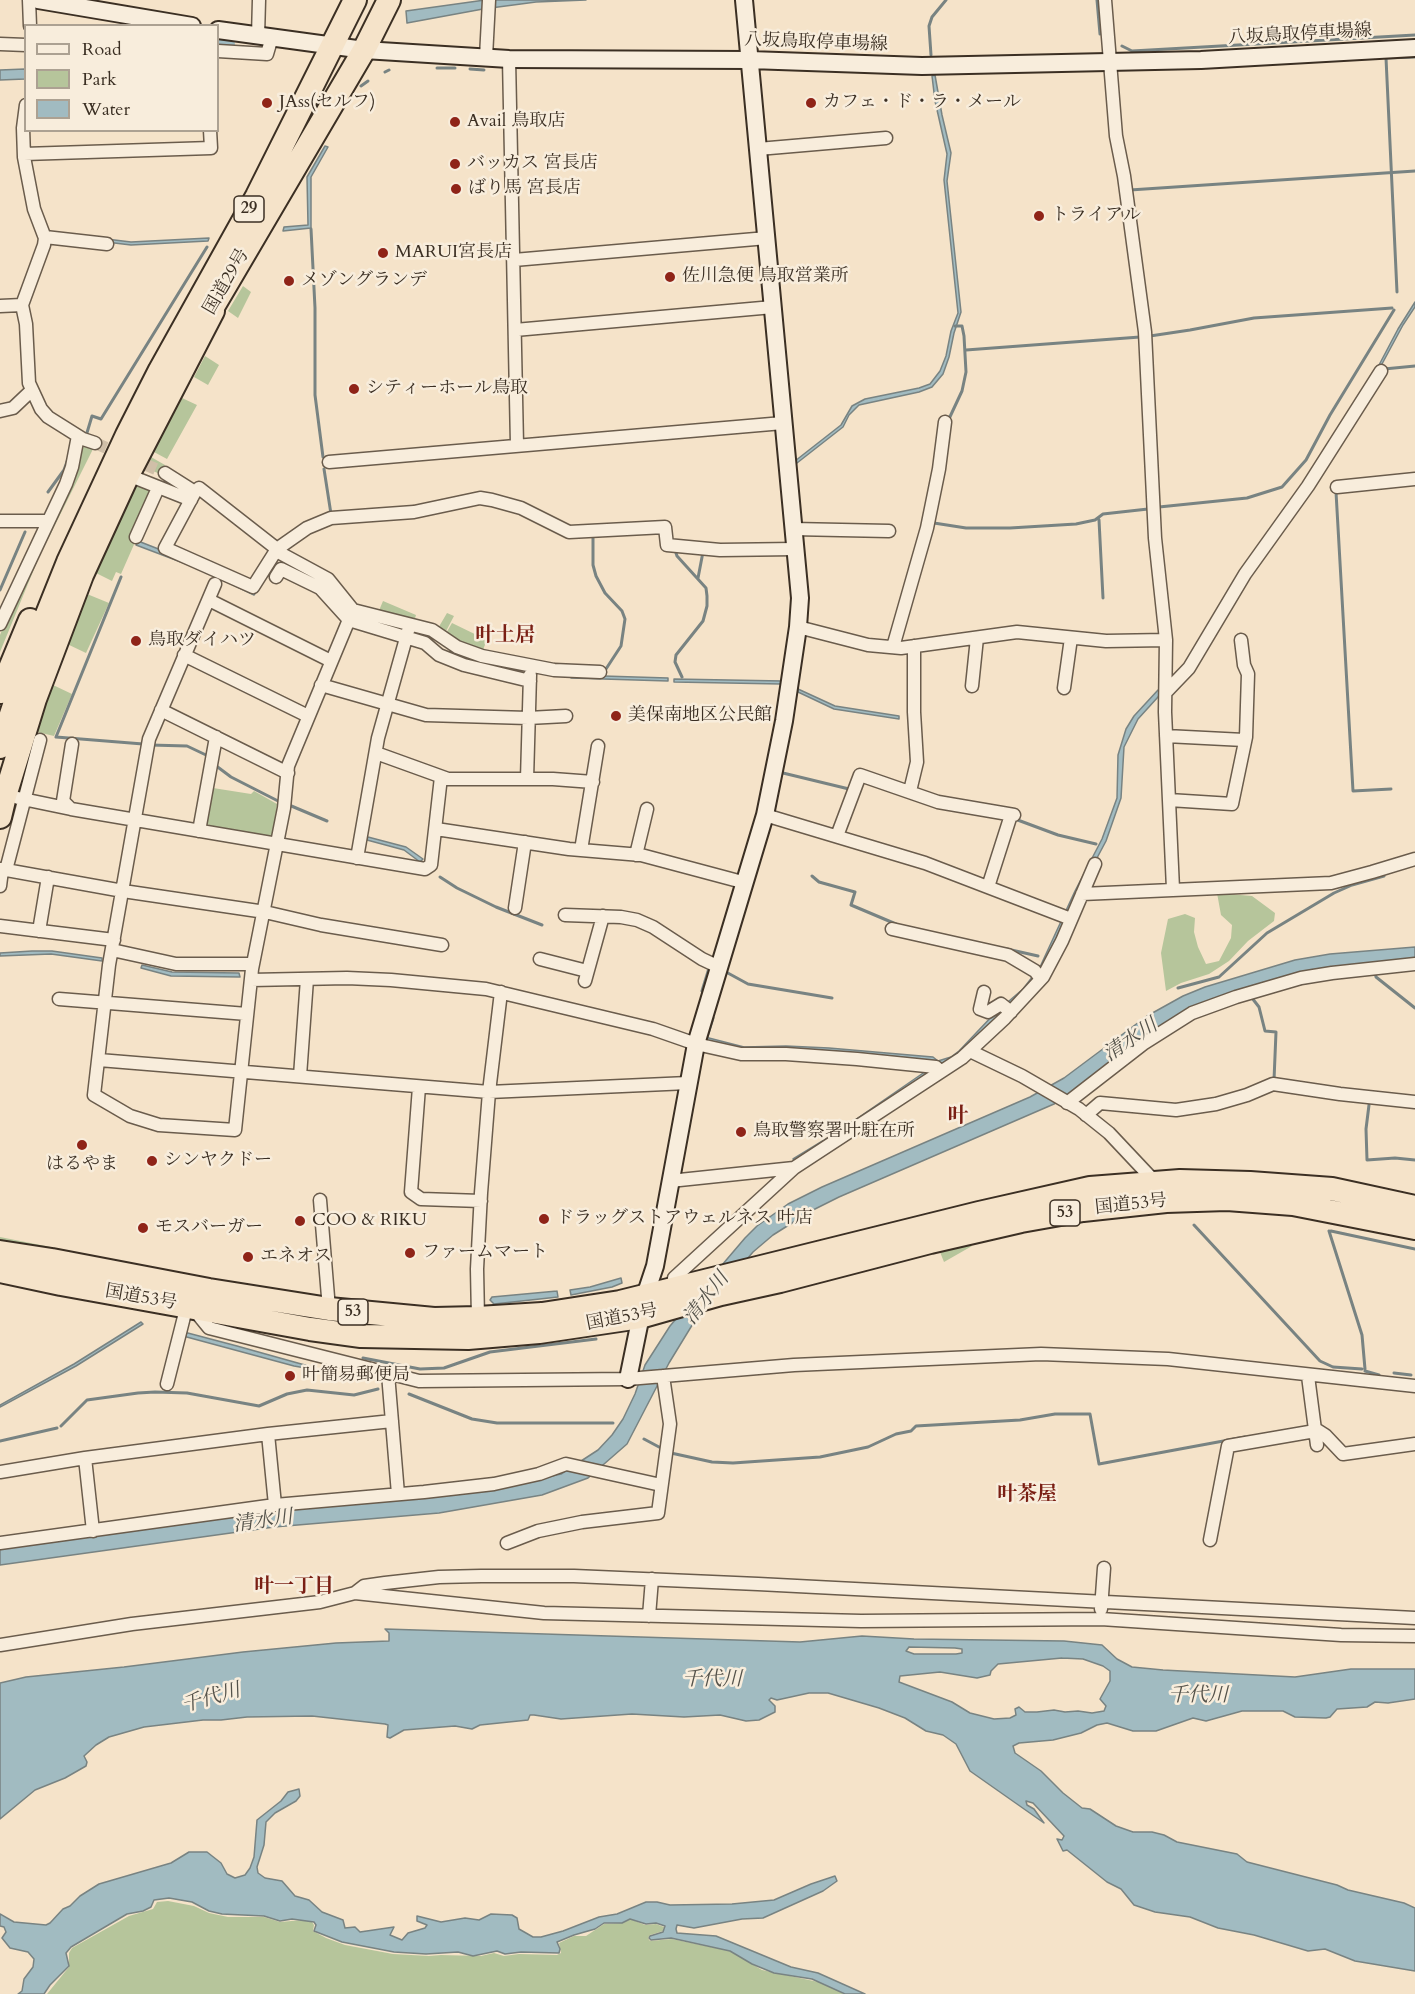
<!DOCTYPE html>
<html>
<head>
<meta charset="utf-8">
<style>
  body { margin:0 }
  #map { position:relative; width:1415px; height:1994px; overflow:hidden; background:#f5e3c9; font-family:Cardo,serif }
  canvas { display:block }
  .legend { position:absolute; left:24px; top:24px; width:195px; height:108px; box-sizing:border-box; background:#f8eddc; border:2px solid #aca192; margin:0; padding:8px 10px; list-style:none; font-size:18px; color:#3b2f23 }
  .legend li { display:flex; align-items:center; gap:12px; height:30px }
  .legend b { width:30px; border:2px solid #aca192 }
</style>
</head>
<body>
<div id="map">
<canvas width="1415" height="1994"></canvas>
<ul class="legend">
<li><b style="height:8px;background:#f8eddc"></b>Road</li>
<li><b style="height:16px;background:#b6c59b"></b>Park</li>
<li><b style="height:16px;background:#a1bbc1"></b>Water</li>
</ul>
</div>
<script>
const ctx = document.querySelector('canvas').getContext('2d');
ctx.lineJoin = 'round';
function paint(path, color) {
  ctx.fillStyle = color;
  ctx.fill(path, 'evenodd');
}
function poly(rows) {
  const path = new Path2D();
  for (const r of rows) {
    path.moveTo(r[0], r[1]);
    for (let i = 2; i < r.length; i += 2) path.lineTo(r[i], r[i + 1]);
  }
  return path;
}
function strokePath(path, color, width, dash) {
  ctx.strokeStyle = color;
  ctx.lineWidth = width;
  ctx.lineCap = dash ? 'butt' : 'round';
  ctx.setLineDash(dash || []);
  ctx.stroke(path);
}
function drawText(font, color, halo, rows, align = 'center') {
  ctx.font = font + ' Cardo,"Noto Serif JP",serif';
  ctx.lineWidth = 5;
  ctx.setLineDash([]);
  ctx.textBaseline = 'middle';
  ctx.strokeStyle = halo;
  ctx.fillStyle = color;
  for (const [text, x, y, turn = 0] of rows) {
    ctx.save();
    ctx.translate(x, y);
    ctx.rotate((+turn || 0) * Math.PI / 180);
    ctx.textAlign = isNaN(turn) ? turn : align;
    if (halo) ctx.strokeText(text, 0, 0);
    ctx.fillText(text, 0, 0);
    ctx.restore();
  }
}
paint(poly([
  [243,286,251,292,238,318,228,311],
  [205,356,219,365,208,385,194,377],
  [182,398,197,405,167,459,154,452],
  [81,442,94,447,39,557,0,652,0,635],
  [151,457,165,465,160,474,146,468],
  [137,483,153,491,136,540,121,574,116,572,112,581,96,573],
  [87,594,109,603,86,653,65,643],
  [383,601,416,615,414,622,378,613],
  [447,613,454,616,444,635,437,630],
  [452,623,487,640,482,652,445,635],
  [53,685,72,694,54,736,37,732],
  [213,788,251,794,254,791,277,804,273,834,268,837,211,827,206,822],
  [1217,893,1252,896,1275,913,1274,921,1248,941,1229,961,1209,974,1181,983,1166,991,1161,953,1168,919,1185,914,1195,918,1194,932,1198,947,1206,964,1219,961,1231,938,1232,925,1221,915],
  [0,1237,177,1272,176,1278,0,1242],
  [970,1245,972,1246,944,1262,940,1252],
  [168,1901,194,1906,209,1913,228,1917,264,1917,280,1922,303,1920,312,1922,314,1925,313,1931,326,1938,345,1945,393,1954,429,1956,441,1955,481,1956,494,1953,504,1956,519,1954,557,1955,561,1953,559,1943,574,1936,586,1936,604,1924,622,1923,630,1919,645,1925,656,1924,664,1927,663,1931,650,1935,648,1938,650,1941,672,1939,730,1951,762,1970,823,1983,844,1994,47,1994,69,1967,69,1953,72,1948,129,1916,153,1909,157,1902]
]), '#b6c59b');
const water = poly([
  [485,0,586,0,536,2,483,9,407,23,406,11,485,0],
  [25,69,25,79,0,80,0,70,25,69],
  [935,75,942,115,951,153,947,181,961,312,954,333,949,357,943,374,932,387,919,392,859,405,849,415,843,427,797,463,795,461,841,425,852,406,865,399,919,388,930,384,940,371,946,356,951,331,958,313,944,180,947,154,935,101,932,76,935,75],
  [325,146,328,147,311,177,311,228,283,231,284,227,308,225,307,177,325,146],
  [49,232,131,242,209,238,208,241,131,245,48,235,49,232],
  [1415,302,1415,307,1403,325,1375,377,1311,479,1243,573,1235,590,1188,664,1138,719,1124,747,1121,798,1106,841,1080,890,1042,973,1030,989,996,1019,964,1053,950,1061,937,1065,923,1061,890,1060,809,1052,746,1052,704,1042,705,1037,744,1047,786,1046,829,1048,933,1057,938,1061,951,1057,959,1051,995,1013,1023,989,1040,967,1075,891,1102,839,1117,798,1118,755,1126,729,1134,716,1158,690,1169,682,1185,665,1241,572,1314,470,1332,437,1379,365,1398,329,1415,302],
  [138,541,207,568,254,589,276,555,279,557,254,595,202,570,136,545,138,541],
  [571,675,668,678,668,681,571,678,571,675],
  [674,679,783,681,781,684,674,682,674,679],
  [798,689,835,706,899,716,899,719,834,709,798,692,798,689],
  [368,837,406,847,423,859,420,862,404,850,367,840,368,837],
  [1415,947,1415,962,1213,1002,1054,1104,839,1197,811,1211,773,1235,753,1252,694,1322,669,1363,627,1444,588,1478,542,1495,439,1513,274,1527,0,1565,0,1548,266,1512,439,1496,495,1489,561,1474,598,1450,612,1435,623,1419,635,1394,645,1365,670,1326,745,1238,757,1226,788,1204,822,1187,1030,1097,1064,1078,1147,1016,1183,996,1205,987,1295,960,1330,954,1415,947],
  [32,951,52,951,102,958,102,961,51,954,0,956,0,953,32,951],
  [142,965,172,972,239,973,240,977,171,976,141,968,142,965],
  [929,1069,931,1071,795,1161,793,1159,839,1131,929,1069],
  [621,1278,622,1283,612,1287,571,1295,570,1290,590,1287,621,1278],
  [557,1291,558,1297,494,1304,490,1300,492,1297,557,1291],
  [141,1322,143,1324,76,1366,0,1407,0,1405,74,1364,141,1322],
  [184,1332,237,1346,312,1367,311,1369,294,1366,183,1336,184,1332],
  [385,1629,800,1642,862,1636,914,1639,1064,1641,1102,1645,1117,1659,1132,1667,1163,1670,1295,1677,1351,1669,1415,1669,1415,1699,1388,1703,1375,1702,1367,1707,1337,1709,1330,1717,1326,1718,1295,1717,1283,1711,1242,1711,1206,1721,1193,1718,1156,1731,1133,1731,1107,1723,1097,1725,1081,1733,1053,1740,1019,1743,1013,1746,1015,1753,1041,1771,1063,1793,1082,1808,1090,1809,1116,1826,1133,1832,1152,1832,1164,1835,1177,1842,1237,1854,1247,1862,1337,1885,1348,1890,1404,1903,1415,1908,1415,1971,1355,1961,1325,1949,1308,1951,1254,1935,1218,1928,1190,1917,1155,1912,1134,1905,1121,1889,1107,1882,1067,1850,1063,1851,1057,1839,1062,1840,1064,1836,1033,1803,1026,1801,1027,1805,1034,1809,1044,1823,970,1771,956,1744,943,1735,926,1731,905,1718,879,1708,828,1693,809,1693,777,1700,771,1698,769,1700,775,1706,775,1712,759,1720,746,1721,720,1715,684,1717,632,1714,561,1719,534,1715,530,1715,528,1720,480,1725,472,1729,455,1726,404,1730,390,1738,387,1737,388,1725,385,1724,312,1716,247,1717,221,1720,203,1720,144,1727,109,1737,96,1745,84,1756,87,1762,86,1766,65,1778,35,1790,0,1819,0,1683,26,1677,124,1667,243,1652,336,1643,389,1641,389,1633,385,1629],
  [909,1647,955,1648,962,1649,962,1653,956,1654,914,1654,906,1651,909,1647],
  [1062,1658,1083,1659,1103,1666,1110,1671,1110,1681,1100,1699,1106,1706,1104,1711,1092,1713,1078,1711,1065,1712,1054,1710,1037,1712,1025,1712,1019,1707,1015,1709,1016,1715,1010,1718,994,1719,970,1713,952,1702,899,1682,900,1676,940,1672,977,1678,990,1675,991,1671,998,1664,1062,1658],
  [299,1789,300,1796,296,1801,275,1813,266,1822,264,1845,257,1867,258,1873,265,1878,282,1881,295,1896,309,1900,322,1912,343,1920,345,1928,355,1927,360,1932,394,1927,390,1935,402,1940,408,1933,425,1928,427,1925,417,1921,417,1916,441,1922,465,1918,479,1920,491,1914,512,1915,517,1918,519,1929,533,1937,541,1937,563,1931,599,1917,617,1914,646,1902,657,1902,670,1905,732,1904,774,1900,811,1884,835,1876,837,1881,823,1891,763,1918,742,1919,694,1928,677,1925,676,1929,677,1933,716,1936,791,1967,818,1973,865,1994,845,1994,812,1979,774,1973,752,1964,730,1951,671,1938,651,1940,649,1938,650,1936,663,1932,665,1926,656,1923,646,1924,630,1919,622,1923,604,1923,595,1929,574,1935,557,1942,560,1949,559,1953,521,1952,505,1954,497,1951,473,1956,458,1952,426,1954,394,1952,342,1942,314,1931,316,1925,314,1922,292,1919,280,1921,264,1916,222,1914,209,1911,192,1902,169,1898,154,1900,151,1907,143,1911,127,1914,71,1947,66,1953,69,1966,50,1985,44,1994,18,1994,22,1991,24,1979,33,1967,34,1959,28,1952,10,1948,2,1938,6,1932,4,1927,0,1926,0,1914,14,1922,46,1925,50,1923,63,1909,70,1906,80,1896,99,1884,171,1863,189,1852,207,1852,221,1863,227,1874,235,1878,245,1875,250,1868,254,1857,257,1820,281,1801,288,1792,299,1789]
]);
paint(water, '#a1bbc1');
strokePath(water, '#788382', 1.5);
strokePath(poly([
  [1097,0,1100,34],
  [1122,46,1132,51,1415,35],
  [931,55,929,26,932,17,946,0],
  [437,68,455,68],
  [470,69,484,70],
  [385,72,389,70],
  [361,86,368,81],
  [1130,190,1415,171],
  [311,229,315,308,315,395,323,457],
  [1397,292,1386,58,1415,57],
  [1150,336,1190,330,1254,318,1392,308],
  [966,350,1140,337],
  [1384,369,1415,366],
  [948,421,962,391,966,372,964,336,962,326,955,326],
  [86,436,92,416,101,419,207,247],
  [324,469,331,514],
  [48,492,64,470,68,459],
  [1339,492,1336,492,1353,791,1391,789],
  [1159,507,1247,498,1282,487,1306,460,1330,415,1394,310],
  [1098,518,1099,520,1103,598],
  [934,523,966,528,1010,528,1076,524,1095,520,1103,514,1148,509],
  [593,537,593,565,596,576,605,593,622,611,625,619,621,646,604,672],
  [675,550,677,556,706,588,707,596,707,606,703,621,676,655,675,662,682,677],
  [121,577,56,737,143,744],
  [698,578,703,552],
  [0,590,25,532],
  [150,745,187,746,206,755,208,759],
  [215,765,231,777,282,803],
  [783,773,849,789,850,787],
  [289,805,327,821],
  [1015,819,1058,835,1096,844],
  [812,876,819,882,855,892,851,905,896,924],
  [440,877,457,888,496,907,542,925],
  [1007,949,1038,956],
  [726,972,748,984,832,998],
  [1375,972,1376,977,1415,1008],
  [1178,988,1219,977,1267,933,1334,893,1352,885,1384,876],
  [702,991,710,965],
  [1249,998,1252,998,1259,1007,1265,1031,1276,1032,1274,1080],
  [707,1037,713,1018],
  [1369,1105,1366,1129,1367,1160,1395,1158,1415,1160],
  [1194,1225,1320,1361,1333,1367,1362,1369],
  [1329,1231,1362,1335,1365,1369],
  [1331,1231,1415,1249],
  [363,1358,420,1369,444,1368,490,1352,596,1339],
  [1365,1371,1379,1375],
  [1394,1373,1411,1375],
  [409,1394,472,1419,497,1423,613,1423],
  [61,1426,87,1400,138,1393,155,1392,187,1393,259,1406,287,1394,307,1390,354,1395,378,1389],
  [644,1439,659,1447],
  [0,1441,57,1428],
  [671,1453,712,1462,733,1463,820,1457,868,1447,896,1434,911,1431,916,1426,1020,1420,1055,1414,1090,1414,1099,1464,1245,1437]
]), '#788382', 3);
strokePath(poly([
  [218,44,225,44]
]), '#a1bbc1', 20);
strokePath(poly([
  [95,443,165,473]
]), '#d0bfa8', 12, [12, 6]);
const street = poly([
  [29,0,30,26],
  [1105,0,1116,136,1124,176,1145,332,1155,538,1166,640,1165,712,1173,889],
  [258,36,259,0],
  [0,44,26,45],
  [218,51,267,54,272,37],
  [486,57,489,0],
  [509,59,517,445],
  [26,105,23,128,24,157,34,209,45,238,44,245,22,305,26,324,29,383,41,409,48,417,83,439,95,443],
  [758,149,886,138],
  [24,154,211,148,210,130],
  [45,237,107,244],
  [514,260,767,238],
  [0,306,22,305],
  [515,330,773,307],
  [0,411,13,408,32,390],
  [329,462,783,423],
  [165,473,195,492,199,488,277,549,280,553,328,579,353,610,432,630,457,647,482,656,554,670,600,672],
  [128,475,191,500],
  [1337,487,1415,479],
  [195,492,165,548,253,587,277,549,307,528,331,518,414,512,480,498,492,500,521,508,569,532,665,527,667,545,720,550,795,549],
  [0,521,48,521],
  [793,529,889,531],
  [136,537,158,488],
  [276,577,281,569,320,588,349,620,425,643,439,655,464,665,530,681],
  [215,584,149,739,109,965,94,1095,130,1116,159,1125,235,1130,252,969,284,808,288,766,353,610],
  [209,600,331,661],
  [0,624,66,484,72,467,78,436],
  [798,627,868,645,901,648,1017,632,1106,641,1166,640],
  [893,647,927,528,939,469,945,422],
  [184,655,308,716],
  [321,685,426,715,528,718,566,716],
  [972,686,977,638],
  [1064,688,1071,638],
  [1166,692,1189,668,1245,574,1308,486,1381,371],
  [161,710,288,773],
  [1166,736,1244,740],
  [72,744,63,801,71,809,425,869,431,865,441,777],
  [376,753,448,779,553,779,593,782],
  [527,779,530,675],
  [910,791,917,762,914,712,914,646],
  [18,798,71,809],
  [1169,800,1232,804,1246,737,1248,674,1244,665,1241,640],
  [765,815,925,863,1071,919],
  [436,829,569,849,641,855,746,883],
  [199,831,216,737],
  [837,836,860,775,938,802,1014,815],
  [581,850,598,746],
  [636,855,647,809],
  [357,858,378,738,408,631],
  [0,869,123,891,265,912,321,925,442,945],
  [6,870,40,740],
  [0,886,2,870],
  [988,887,1011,815],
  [1082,894,1331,883,1372,872,1415,859],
  [515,908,525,842],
  [565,915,621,917,637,920,653,927,702,959,719,967],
  [0,926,114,940],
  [892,929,1008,955,1035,971,1041,979],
  [39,931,48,877],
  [112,950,176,964,253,964],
  [540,959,587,971],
  [251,980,347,978,391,980,486,989,653,1029,696,1044,741,1054,786,1054,857,1059,926,1066,936,1067,940,1071],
  [585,981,603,916],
  [984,992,980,1009,988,1012,1001,1004,1011,1012],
  [59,999,247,1014],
  [970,1051,1022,1076,1079,1109,1109,1133,1157,1184],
  [99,1060,489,1092,688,1083],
  [300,1076,307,979],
  [419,1087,411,1192,421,1199,481,1201],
  [1067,1103,1143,1044,1192,1013,1236,997,1301,978,1332,973,1415,964],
  [1086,1115,1100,1103,1176,1110,1216,1104,1247,1095,1273,1084,1340,1094,1415,1102],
  [670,1181,794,1168],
  [320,1200,329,1309],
  [674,1278,794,1168,962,1058,1005,1018,1043,977,1062,941,1095,864],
  [198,1308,200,1317,209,1328,419,1381,628,1379,794,1365,1041,1354,1168,1359,1415,1386],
  [478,1318,477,1269,481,1193,489,1092,501,992],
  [388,1374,398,1494],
  [1308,1376,1317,1445],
  [167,1384,187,1305],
  [1314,1428,1325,1435,1343,1454,1415,1444],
  [268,1434,275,1505],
  [85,1458,93,1531],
  [0,1472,85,1458,268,1434,392,1421],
  [1210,1540,1228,1446,1315,1431],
  [0,1543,275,1505,424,1492,494,1484,539,1474,566,1464,661,1485],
  [507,1543,538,1531,582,1522,658,1513,670,1424,663,1376],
  [355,1593,544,1613,861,1621,1101,1619,1341,1635,1415,1636],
  [1101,1609,1104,1568],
  [649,1616,652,1579],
  [0,1645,132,1624,320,1602,355,1593,364,1586,385,1583,439,1577,481,1576,574,1576,758,1584,1415,1618]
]);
const secondary = poly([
  [38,0,192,26],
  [218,30,364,50,509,59,750,60,922,66,1201,60,1415,48],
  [628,1379,645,1296,655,1266,696,1044,765,815,784,721,798,627,800,598,744,0]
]);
const highway = poly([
  [203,324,364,50,389,0],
  [0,692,30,620],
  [0,747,33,649,68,562,127,435,160,370,257,196,355,0],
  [0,817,5,796,35,699,82,575,128,475,213,311],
  [0,1252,52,1260,209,1290,329,1309,434,1319,478,1318,542,1314,620,1302,979,1213,1090,1188,1180,1181,1250,1183,1332,1189,1415,1207],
  [0,1271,61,1284,310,1329,361,1336,468,1338,539,1332,640,1317,721,1294,780,1281,930,1242,1021,1221,1083,1210,1166,1201,1227,1199,1293,1204,1415,1228]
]);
strokePath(street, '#6a5c4c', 15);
strokePath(secondary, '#3b2f23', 20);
strokePath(highway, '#3b2f23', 26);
strokePath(street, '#f8eddc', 12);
strokePath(secondary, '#f8eddc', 16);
strokePath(highway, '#f5e3c9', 22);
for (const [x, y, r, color] of [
  [267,103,6,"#8f2418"],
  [811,103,6,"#8f2418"],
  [455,122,6,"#8f2418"],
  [455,164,6,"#8f2418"],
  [456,189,6,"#8f2418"],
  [1039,216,6,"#8f2418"],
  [383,253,6,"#8f2418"],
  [670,277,6,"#8f2418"],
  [289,281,6,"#8f2418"],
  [354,389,6,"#8f2418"],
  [136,641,6,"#8f2418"],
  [616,716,6,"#8f2418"],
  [741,1132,6,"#8f2418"],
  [82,1145,6,"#8f2418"],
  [152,1161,6,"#8f2418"],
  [544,1219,6,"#8f2418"],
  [300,1221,6,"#8f2418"],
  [143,1228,6,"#8f2418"],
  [410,1253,6,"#8f2418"],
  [248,1257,6,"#8f2418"],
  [290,1376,6,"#8f2418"]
]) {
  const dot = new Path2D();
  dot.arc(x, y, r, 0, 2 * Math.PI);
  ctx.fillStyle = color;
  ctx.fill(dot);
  strokePath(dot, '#f8eddc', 2);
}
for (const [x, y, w] of [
  [249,209,30],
  [1065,1213,30],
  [353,1312,30]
]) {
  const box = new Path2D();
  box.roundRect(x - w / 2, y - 13, w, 26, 4.5);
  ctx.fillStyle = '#f8eddc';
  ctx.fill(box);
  strokePath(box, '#3b2f23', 1.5);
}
drawText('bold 16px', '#3b2f23', null, [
  ["29",249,209],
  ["53",1065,1213],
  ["53",353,1312]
]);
drawText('18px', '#3b2f23', '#f8eddc', [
  ["八坂鳥取停車場線",1300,35,-3],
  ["八坂鳥取停車場線",816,43,2],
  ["国道29号",227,282,-60],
  ["国道53号",1131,1205,-6],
  ["国道53号",141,1298,10],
  ["国道53号",622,1318,-11]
]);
drawText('18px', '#3b2f23', '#f8eddc', [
  ["JAss(セルフ)",279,103],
  ["カフェ・ド・ラ・メール",823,103],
  ["Avail 鳥取店",467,122],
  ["バッカス 宮長店",467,164],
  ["ばり馬 宮長店",468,189],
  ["トライアル",1051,216],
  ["MARUI宮長店",395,253],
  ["佐川急便 鳥取営業所",682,277],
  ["メゾングランデ",301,281],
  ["シティーホール鳥取",366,389],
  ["鳥取ダイハツ",148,641],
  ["美保南地区公民館",628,716],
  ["鳥取警察署叶駐在所",753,1132],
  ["シンヤクドー",164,1161],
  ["はるやま",82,1165,"center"],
  ["ドラッグストアウェルネス 叶店",556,1219],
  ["COO & RIKU",312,1221],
  ["モスバーガー",155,1228],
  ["ファームマート",422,1253],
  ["エネオス",260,1257],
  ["叶簡易郵便局",302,1376]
], 'left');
drawText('bold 20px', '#7a1f14', '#f8eddc', [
  ["叶土居",505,636],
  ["叶茶屋",1027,1495],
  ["叶一丁目",294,1587]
]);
drawText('italic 20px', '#54524a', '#f8eddc', [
  ["清水川",1131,1041,-34],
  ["清水川",707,1299,-52],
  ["清水川",263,1522,-8],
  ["千代川",712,1680],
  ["千代川",1198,1696],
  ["千代川",211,1699,-16]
]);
drawText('bold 21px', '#7a1f14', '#f8eddc', [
  ["叶",958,1117]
]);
</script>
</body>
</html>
